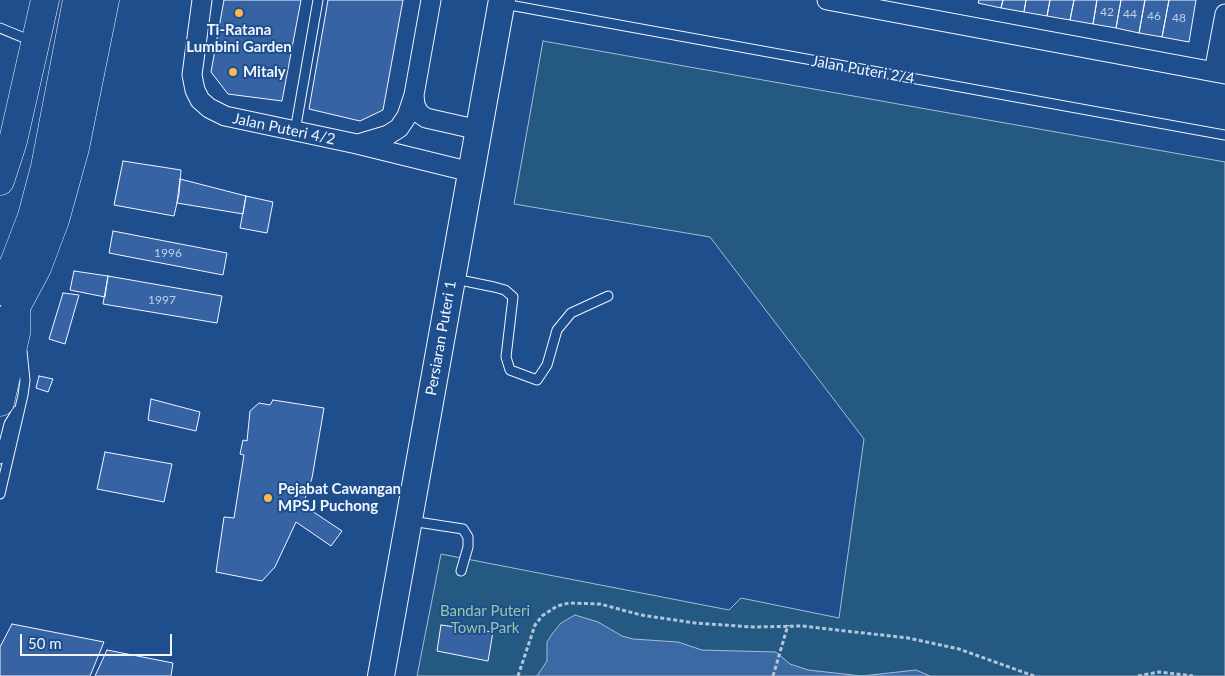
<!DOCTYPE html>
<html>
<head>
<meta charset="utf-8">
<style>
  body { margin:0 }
  #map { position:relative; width:1225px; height:676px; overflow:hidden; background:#1f4e8c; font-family:Lato,sans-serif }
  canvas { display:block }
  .scale { position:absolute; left:20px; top:634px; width:152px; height:22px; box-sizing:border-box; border:2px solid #f2f6ff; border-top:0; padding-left:6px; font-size:15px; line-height:18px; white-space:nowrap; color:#f2f6ff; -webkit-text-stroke:4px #1f4e8c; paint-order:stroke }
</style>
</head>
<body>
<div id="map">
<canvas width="1225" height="676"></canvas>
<div class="scale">50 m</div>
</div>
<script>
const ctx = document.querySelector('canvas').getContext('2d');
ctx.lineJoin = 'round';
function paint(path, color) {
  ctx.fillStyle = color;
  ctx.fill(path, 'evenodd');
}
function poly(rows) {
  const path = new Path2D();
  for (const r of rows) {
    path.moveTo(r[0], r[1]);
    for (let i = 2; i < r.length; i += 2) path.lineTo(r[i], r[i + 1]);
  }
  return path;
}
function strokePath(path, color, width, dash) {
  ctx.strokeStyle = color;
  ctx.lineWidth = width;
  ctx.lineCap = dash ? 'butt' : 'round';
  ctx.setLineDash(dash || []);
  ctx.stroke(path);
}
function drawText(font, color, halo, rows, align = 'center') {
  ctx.font = font + ' Lato,sans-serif';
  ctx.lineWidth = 4;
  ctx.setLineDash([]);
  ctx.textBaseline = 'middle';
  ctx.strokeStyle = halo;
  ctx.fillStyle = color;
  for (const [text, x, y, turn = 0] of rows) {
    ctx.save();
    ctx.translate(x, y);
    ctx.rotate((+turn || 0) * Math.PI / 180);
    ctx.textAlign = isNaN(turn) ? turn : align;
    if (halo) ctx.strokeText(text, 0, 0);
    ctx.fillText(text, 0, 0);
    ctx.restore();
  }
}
const green = poly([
  [543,41,1225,162,1225,676,417,676,441,554,729,610,741,598,839,618,864,439,710,237,514,204,543,41]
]);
paint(green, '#245a82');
strokePath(green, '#a8bbd7', 1);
const water = poly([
  [575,615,598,622,622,636,633,639,678,642,702,650,776,652,790,664,808,670,862,676,916,670,930,676,537,676,547,661,547,642,552,634,561,623,575,615]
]);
paint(water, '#3b69a3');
strokePath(water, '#a8bbd7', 1);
const building = poly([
  [224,0,301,0,282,101,228,94,211,72,224,0],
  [328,0,403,0,383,110,360,121,309,109,328,0],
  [979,0,1003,0,1001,8,978,3,979,0],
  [1003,0,1026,0,1024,12,1001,8,1003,0],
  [1026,0,1050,0,1047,16,1024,12,1026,0],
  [1050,0,1074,0,1070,20,1047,16,1050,0],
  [1074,0,1097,0,1093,24,1070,20,1074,0],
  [1097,0,1121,0,1116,28,1093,24,1097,0],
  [1121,0,1145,0,1139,33,1116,28,1121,0],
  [1145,0,1169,0,1162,37,1139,33,1145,0],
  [1169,0,1196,0,1189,42,1162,37,1169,0],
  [123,161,181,170,179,194,174,216,114,205,123,161],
  [180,179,246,196,243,214,177,203,180,179],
  [246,196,273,202,267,233,240,228,246,196],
  [113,231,227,253,223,275,109,253,113,231],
  [74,271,108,276,105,297,70,290,74,271],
  [108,276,222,296,217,323,103,304,108,276],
  [63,293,79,295,65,344,49,339,63,293],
  [39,376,53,379,48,392,36,388,39,376],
  [151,399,200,412,196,431,148,420,151,399],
  [273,400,324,408,312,478,303,505,342,531,331,546,296,522,275,567,262,581,216,572,224,517,234,518,244,455,240,454,243,440,247,441,250,411,259,403,270,405,273,400],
  [105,452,172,464,164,502,97,489,105,452],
  [12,624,104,642,90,676,0,676,0,647,12,624],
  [441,625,493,632,488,661,437,651,441,625],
  [107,650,173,663,171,676,95,676,107,650]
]);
paint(building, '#3563a3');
strokePath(building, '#f2f6ff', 1);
const lane = poly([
  [504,4,1225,135],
  [0,28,34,42],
  [295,131,318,0],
  [455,279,494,287,505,290,513,297,506,357,510,370,537,380,547,365,557,330,571,313,608,296],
  [0,459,9,424,17,411],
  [0,494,23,395,25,380,22,351],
  [411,521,463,529,468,537,468,547,461,571]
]);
const street = poly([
  [202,0,192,75,195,90,200,100,209,108,225,116,357,144,471,172],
  [431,0,414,95,415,105,419,113,426,118,479,130],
  [827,0,1225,74],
  [1214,72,1225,14],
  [358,144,388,135,399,128,407,116,414,95]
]);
const secondary = poly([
  [381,676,502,0]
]);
const primary = poly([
  [0,402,16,333,16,310]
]);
const highway = poly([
  [0,181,13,141,45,0],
  [0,291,15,261,32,216,45,167,77,0],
  [0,337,37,268,55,220,75,148,105,0]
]);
strokePath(lane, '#f2f6ff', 11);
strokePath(street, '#f2f6ff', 21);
strokePath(secondary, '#f2f6ff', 28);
strokePath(primary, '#f2f6ff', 29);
strokePath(highway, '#f2f6ff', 29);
strokePath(poly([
  [518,676,535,625,542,616,557,606,569,603,600,604,641,615,695,623,753,627,802,626,908,638,959,649,1034,676],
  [773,676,788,625],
  [1138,676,1159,672,1193,676]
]), '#b3c4dc', 3, [4, 2.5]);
strokePath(lane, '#1f4e8c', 9);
strokePath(street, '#1f4e8c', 19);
strokePath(secondary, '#1f4e8c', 26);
strokePath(primary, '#1f4e8c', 28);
strokePath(highway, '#1f4e8c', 28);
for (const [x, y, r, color] of [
  [239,13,5,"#ffb74d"],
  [233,72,5,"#ffb74d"],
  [268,498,5,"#ffb74d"]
]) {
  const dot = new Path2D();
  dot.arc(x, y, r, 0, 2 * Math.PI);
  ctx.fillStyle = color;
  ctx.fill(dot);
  strokePath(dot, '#1f4e8c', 2);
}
drawText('12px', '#c3d1e8', null, [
  ["42",1107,12],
  ["44",1130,14],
  ["46",1154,16],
  ["48",1179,18],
  ["1996",168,253],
  ["1997",162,300]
]);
drawText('bold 15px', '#f2f6ff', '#1f4e8c', [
  ["Ti-Ratana",239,30,"center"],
  ["Lumbini Garden",239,47,"center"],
  ["Mitaly",243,72],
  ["Pejabat Cawangan",278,489],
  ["MPSJ Puchong",278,506]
], 'left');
drawText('15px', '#f2f6ff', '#1f4e8c', [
  ["Jalan Puteri 2/4",863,70,10],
  ["Jalan Puteri 4/2",284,129,12],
  ["Persiaran Puteri 1",441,338,-80]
]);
drawText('15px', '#97c8a6', '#1f4e8c', [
  ["Bandar Puteri",485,611],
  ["Town Park",485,628]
]);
</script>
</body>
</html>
